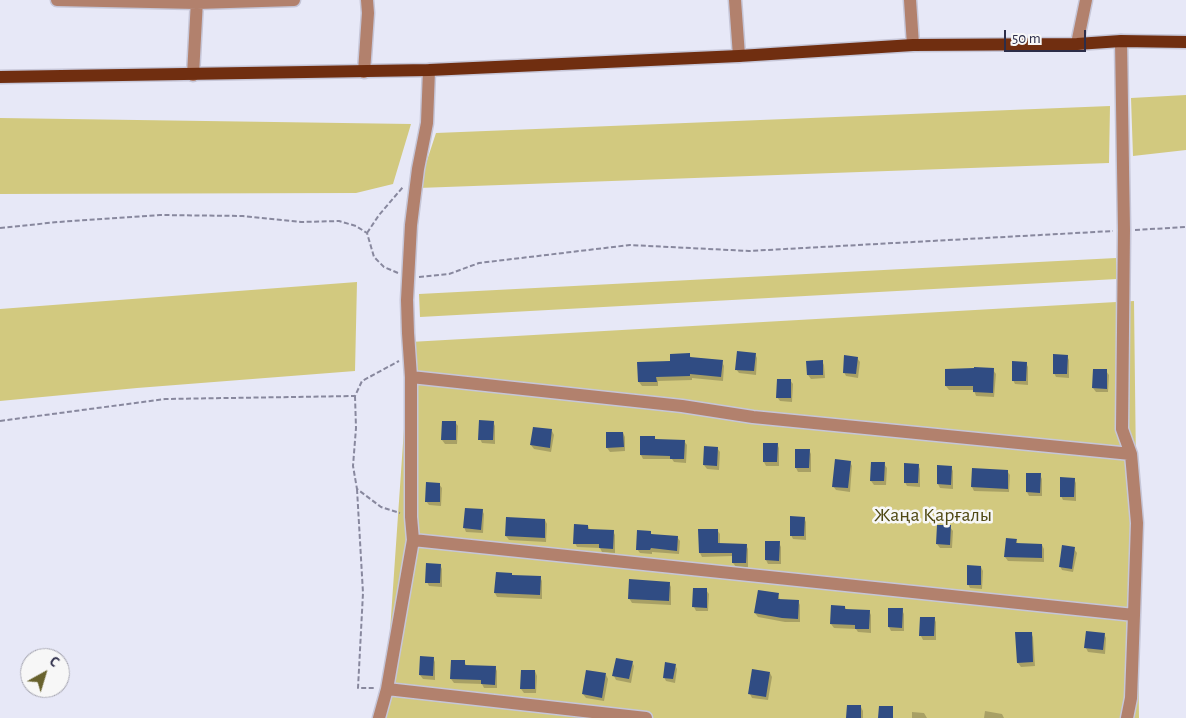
<!DOCTYPE html>
<html>
<head>
<meta charset="utf-8">
<style>
  body { margin:0 }
  #map { position:relative; width:1186px; height:718px; overflow:hidden; background:#e7e8f7; font-family:"Alegreya Sans",sans-serif }
  canvas { display:block }
  .north { position:absolute; left:20px; top:648px; width:50px; height:50px; box-sizing:border-box; background:#f7f7f7; border:1px solid #a6a6b1; border-radius:50%; rotate:39deg; font-size:14px; font-weight:700; line-height:20px; text-align:center; color:#2d2d49 }
  .north::after { content:''; display:block; margin:auto; width:18px; height:22px; background:#68622e; clip-path:polygon(50% 0,100% 100%,50% 72%,0 100%) }
  .scale { position:absolute; left:1004px; top:30px; width:82px; height:22px; box-sizing:border-box; border:2px solid #2d2d49; border-top:0; padding-left:6px; font-size:15px; line-height:18px; white-space:nowrap; color:#2d2d49; -webkit-text-stroke:4px #f7f7f7; paint-order:stroke }
</style>
</head>
<body>
<div id="map">
<canvas width="1186" height="718"></canvas>
<div class="north">С</div>
<div class="scale">50 m</div>
</div>
<script>
const ctx = document.querySelector('canvas').getContext('2d');
ctx.lineJoin = 'round';
function paint(path, color) {
  ctx.fillStyle = color;
  ctx.fill(path, 'evenodd');
}
function poly(rows) {
  const path = new Path2D();
  for (const r of rows) {
    path.moveTo(r[0], r[1]);
    for (let i = 2; i < r.length; i += 2) path.lineTo(r[i], r[i + 1]);
  }
  return path;
}
function strokePath(path, color, width, dash) {
  ctx.strokeStyle = color;
  ctx.lineWidth = width;
  ctx.lineCap = dash ? 'butt' : 'round';
  ctx.setLineDash(dash || []);
  ctx.stroke(path);
}
function drawText(font, color, halo, rows, align = 'center') {
  ctx.font = font + ' "Alegreya Sans",sans-serif';
  ctx.lineWidth = 5;
  ctx.setLineDash([]);
  ctx.textBaseline = 'middle';
  ctx.strokeStyle = halo;
  ctx.fillStyle = color;
  for (const [text, x, y, turn = 0] of rows) {
    ctx.save();
    ctx.translate(x, y);
    ctx.rotate((+turn || 0) * Math.PI / 180);
    ctx.textAlign = isNaN(turn) ? turn : align;
    if (halo) ctx.strokeText(text, 0, 0);
    ctx.fillText(text, 0, 0);
    ctx.restore();
  }
}
paint(poly([
  [1186,95,1186,150,1133,156,1131,98],
  [1110,106,1109,163,418,188,436,133],
  [0,118,411,124,393,184,356,193,0,194],
  [1116,258,1117,279,420,317,419,294],
  [357,282,355,371,137,388,0,401,0,309],
  [1134,301,1139,718,384,718,410,342]
]), '#d2c97f');
paint(poly([
  [755,354,757,358,756,375,739,373,736,369],
  [689,355,692,359,722,362,724,366,723,381,692,378,692,380,658,381,658,386,642,386,639,382,639,363,671,362],
  [1067,356,1069,360,1069,378,1056,377,1054,373],
  [857,358,860,362,858,378,846,376,844,372],
  [822,361,824,365,825,378,811,379,808,375],
  [1026,363,1028,367,1028,385,1015,384,1013,380],
  [993,370,996,374,994,397,976,396,974,390,949,390,946,386],
  [1106,371,1109,375,1108,392,1096,392,1093,388],
  [790,380,793,384,792,402,780,401,777,397],
  [455,422,458,426,457,444,445,444,442,440],
  [493,422,495,426,495,444,482,443,480,439],
  [552,431,554,435,551,452,534,449,531,445],
  [623,433,625,437,625,451,610,452,607,448],
  [654,437,656,440,684,441,687,445,686,463,674,462,672,459,643,459,641,455],
  [777,444,779,448,779,466,766,466,764,462],
  [705,447,717,448,720,452,719,470,707,469,704,465],
  [809,450,811,454,811,472,798,472,796,468],
  [850,462,852,466,850,492,836,490,833,486],
  [884,464,887,468,886,485,874,485,871,481],
  [918,465,920,469,920,487,907,486,905,482],
  [939,467,951,467,953,471,953,489,940,488,938,484],
  [973,469,1007,471,1010,475,1009,492,974,491,972,487],
  [1040,475,1042,479,1042,496,1029,496,1027,492],
  [1074,479,1076,483,1076,501,1063,500,1061,496],
  [439,484,442,488,441,506,429,505,426,501],
  [482,510,484,514,483,533,466,532,464,527],
  [804,518,806,522,806,540,793,539,791,535],
  [545,520,547,524,546,542,509,540,506,536],
  [588,526,590,530,613,531,615,535,615,553,602,552,600,548,577,547,575,543],
  [950,527,953,531,952,548,940,548,937,544],
  [717,530,720,534,720,545,746,545,748,549,748,567,736,567,733,563,733,556,702,557,700,553],
  [650,532,652,535,677,537,680,541,679,554,652,552,652,554,640,553,637,549],
  [1016,540,1018,544,1042,545,1044,549,1044,562,1008,561,1005,557],
  [779,543,781,547,781,564,768,564,766,560],
  [1074,549,1077,553,1073,572,1062,570,1060,566],
  [440,565,442,569,442,587,429,586,427,582],
  [981,567,983,571,982,589,970,588,968,584],
  [497,573,512,576,540,577,542,581,542,599,497,597,495,593],
  [669,583,671,587,671,605,632,603,629,598],
  [706,590,709,594,708,611,696,611,694,607],
  [778,595,780,600,798,601,800,605,800,622,785,622,758,617,755,613],
  [845,607,847,611,869,611,871,615,871,633,858,632,856,629,834,628,831,624],
  [902,610,904,614,904,631,891,631,889,627],
  [934,618,936,622,936,640,923,640,921,636],
  [1031,633,1033,637,1035,666,1021,667,1018,663],
  [1104,634,1106,638,1105,654,1088,652,1086,648],
  [433,658,435,662,435,680,423,679,420,675],
  [464,662,467,666,495,667,497,671,497,688,484,688,482,684,454,683,451,679],
  [632,662,634,666,631,683,616,680,614,676],
  [675,665,677,669,675,683,666,681,664,677],
  [535,671,537,676,536,693,524,693,521,689],
  [770,673,772,677,768,700,752,698,750,694],
  [606,675,608,679,604,701,586,698,583,694],
  [861,707,863,711,863,718,848,718],
  [985,711,1002,714,1004,718,984,718],
  [912,712,924,713,927,718,912,718]
]), '#0003');
paint(poly([
  [737,351,756,353,754,371,735,370],
  [690,353,690,357,723,360,721,377,690,374,690,376,656,377,657,382,638,382,637,362,670,361,670,354],
  [1053,354,1068,355,1067,374,1053,374],
  [844,355,858,357,856,374,843,373],
  [823,360,823,375,807,375,806,361],
  [1012,361,1027,362,1026,381,1012,381],
  [974,367,994,368,993,393,973,392,973,386,945,386,945,369,974,368],
  [1093,369,1107,369,1107,389,1092,388],
  [777,379,791,379,791,398,776,398],
  [479,420,494,421,493,440,478,440],
  [442,421,456,421,456,440,441,440],
  [533,427,552,429,550,448,530,445],
  [606,432,623,432,624,447,606,448],
  [640,436,655,436,655,439,685,440,684,459,670,459,670,456,640,455],
  [763,443,778,443,777,462,763,462],
  [704,446,718,447,717,466,703,465],
  [795,449,810,449,809,468,795,468],
  [835,459,851,461,848,488,832,487],
  [871,462,885,462,884,481,870,481],
  [904,463,919,464,918,483,904,483],
  [937,465,952,466,951,485,937,484],
  [972,468,1008,470,1008,489,971,487],
  [1026,473,1041,473,1040,493,1026,492],
  [1060,477,1075,478,1074,497,1060,497],
  [426,482,440,483,440,502,425,502],
  [465,508,483,509,481,530,463,528],
  [790,516,805,517,804,536,790,536],
  [506,517,545,519,545,538,505,536],
  [574,524,588,525,588,529,614,530,613,549,599,548,599,544,573,544],
  [937,525,951,525,950,545,936,544],
  [698,529,718,529,718,543,747,544,746,563,732,563,732,553,699,553],
  [637,530,651,531,651,534,678,536,677,551,651,548,650,550,636,550],
  [1006,538,1017,539,1016,543,1042,544,1042,558,1004,557],
  [765,541,780,541,779,561,765,560],
  [1062,545,1075,547,1072,569,1059,567],
  [426,563,441,564,440,583,425,583],
  [967,565,981,566,981,585,967,585],
  [496,572,512,573,512,575,541,576,540,595,494,593],
  [629,579,670,582,669,601,628,599],
  [693,588,707,588,707,608,692,607],
  [758,590,779,593,778,599,799,600,798,619,782,618,754,613],
  [831,605,845,606,845,609,870,610,869,629,855,629,855,625,830,624],
  [888,608,903,608,902,628,888,627],
  [920,617,935,617,934,636,919,636],
  [1086,631,1105,633,1103,650,1084,648],
  [1015,632,1032,632,1033,662,1017,663],
  [420,656,434,657,433,676,419,675],
  [616,658,633,661,629,679,612,676],
  [451,660,465,660,465,665,496,666,495,685,481,684,481,680,450,679],
  [665,662,676,664,673,679,663,678],
  [752,669,770,672,766,697,748,694],
  [521,670,535,670,535,689,520,689],
  [586,670,606,673,602,698,582,694],
  [847,705,861,705,861,718,846,718],
  [879,706,893,706,893,718,878,718]
]), '#304c83');
const minor = poly([
  [57,0,197,3,294,0],
  [735,0,739,56],
  [910,0,913,45],
  [1077,44,1086,0],
  [364,72,368,13,367,0],
  [193,75,197,0],
  [411,377,408,333,407,300,411,225,418,169,427,123,429,70],
  [413,540,1134,615,1137,523,1131,454,1122,429,1124,230,1121,41],
  [387,689,646,718],
  [379,718,387,689,413,540,411,517,411,377,682,406,753,417,1131,454],
  [1127,718,1131,698,1134,615]
]);
const major = poly([
  [0,77,429,70,739,56,913,45,1077,44,1121,41,1186,42]
]);
strokePath(minor, '#c6c6d8', 15);
strokePath(major, '#c6c6d8', 15);
strokePath(poly([
  [0,228,58,222,160,215,243,216,301,222,339,221,356,226,367,233,374,257,384,267,398,273],
  [1135,230,1186,227],
  [367,233,379,215,403,187],
  [419,277,449,274,479,263,630,245,749,251,1113,231],
  [355,396,356,428,353,466,357,489,381,507,400,513],
  [0,421,165,399,355,396,362,381,399,361],
  [357,489,363,593,358,688,375,688]
]), '#88889e', 2, [5, 2.5]);
strokePath(minor, '#b2816d', 12);
strokePath(major, '#702e10', 12);
drawText('20px', '#504913', '#f7f7f7', [
  ["Жаңа Қарғалы",933,515]
]);
</script>
</body>
</html>
